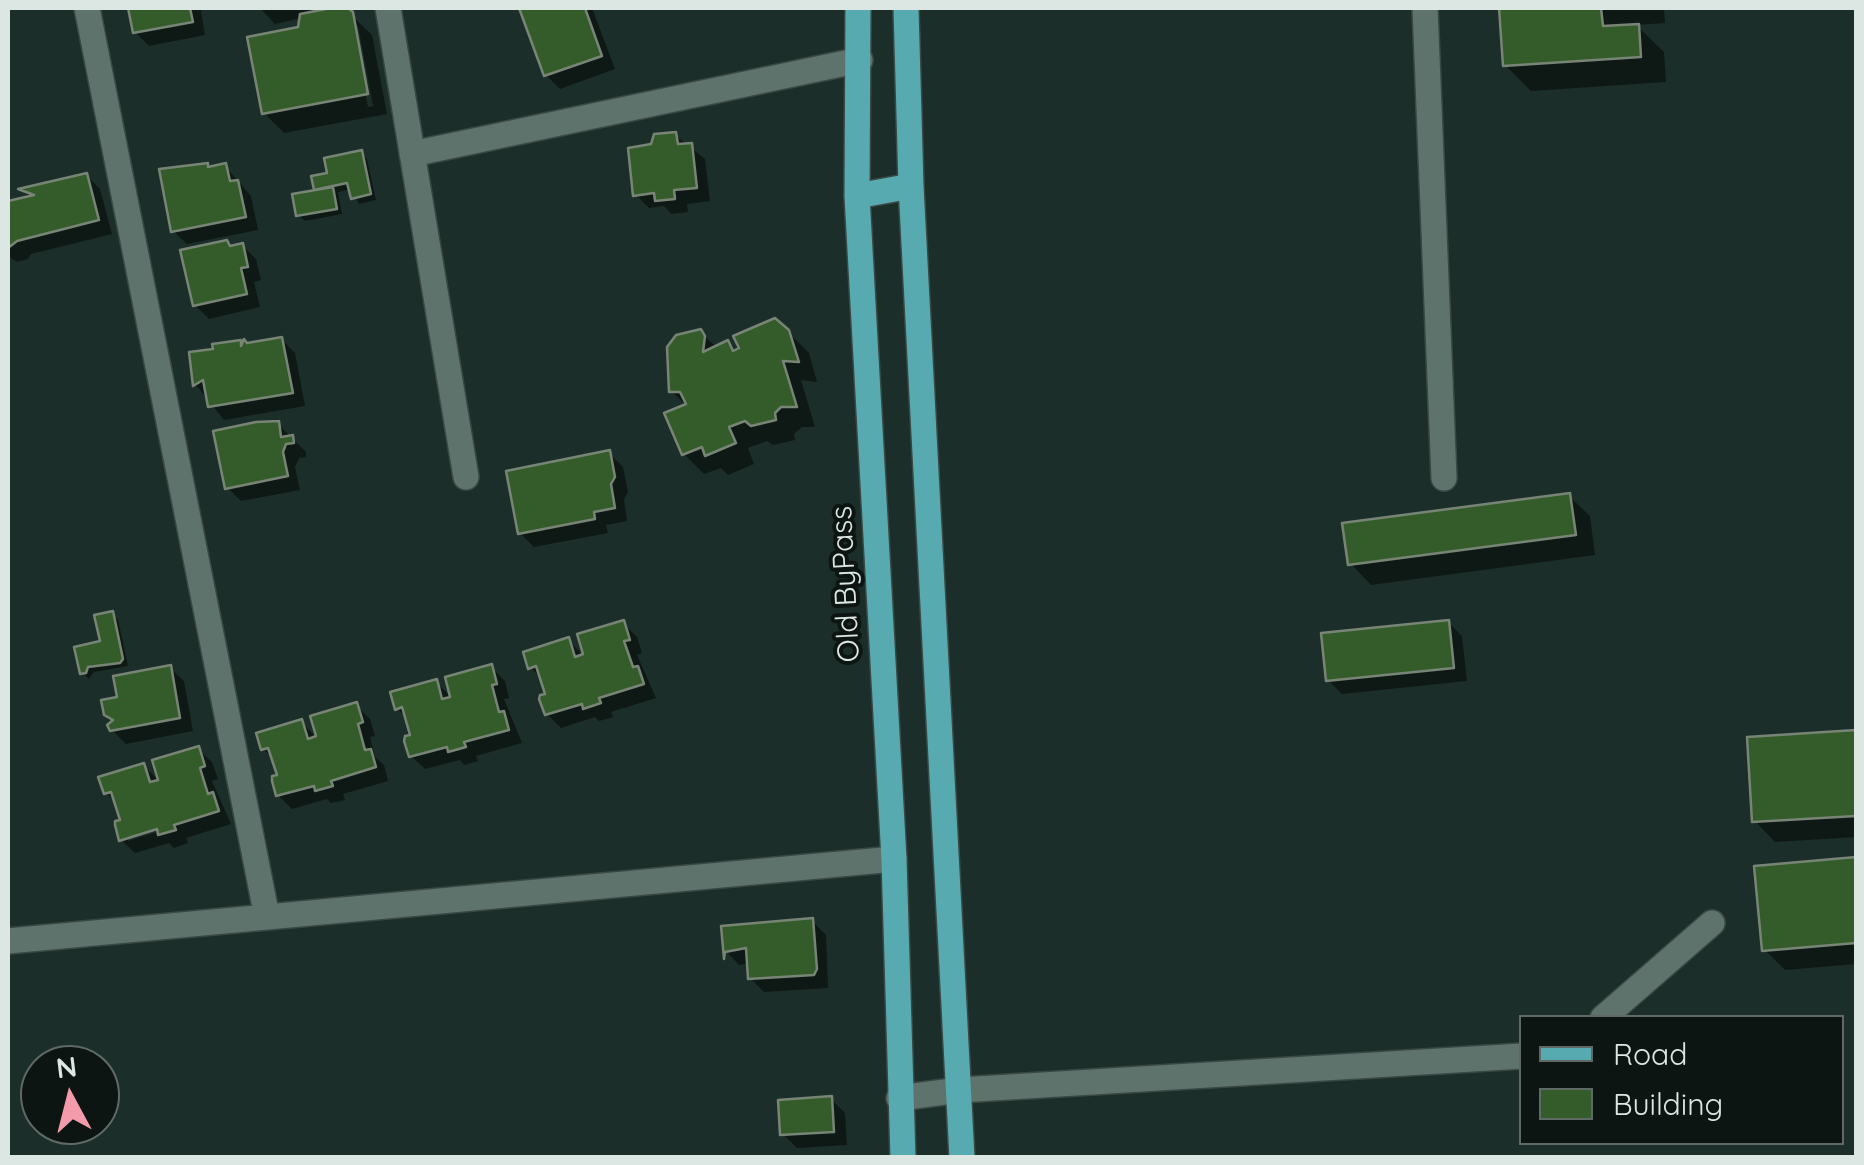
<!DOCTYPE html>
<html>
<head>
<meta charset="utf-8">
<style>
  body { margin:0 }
  #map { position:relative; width:1864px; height:1165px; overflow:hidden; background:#1c2e29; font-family:Quicksand,sans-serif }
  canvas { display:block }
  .frame { position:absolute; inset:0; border:10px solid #dce7e3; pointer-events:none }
  .legend { position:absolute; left:1519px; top:1015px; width:325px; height:130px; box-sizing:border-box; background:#0c1512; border:2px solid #5f6966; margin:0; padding:12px 18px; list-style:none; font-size:30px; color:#dce7e3 }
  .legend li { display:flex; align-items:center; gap:20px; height:50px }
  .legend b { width:50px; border:2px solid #5f6966 }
  .north { position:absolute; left:20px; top:1045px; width:100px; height:100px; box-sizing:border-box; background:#0c1512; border:2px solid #5f6966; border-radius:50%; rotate:353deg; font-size:28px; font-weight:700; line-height:40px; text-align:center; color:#dce7e3 }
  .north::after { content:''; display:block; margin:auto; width:35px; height:45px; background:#f39aab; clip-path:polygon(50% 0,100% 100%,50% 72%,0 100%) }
</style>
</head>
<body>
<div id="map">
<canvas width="1864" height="1165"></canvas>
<div class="frame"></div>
<ul class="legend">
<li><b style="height:12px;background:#57aab0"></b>Road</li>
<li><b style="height:28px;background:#345c2b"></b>Building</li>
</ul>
<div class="north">N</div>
</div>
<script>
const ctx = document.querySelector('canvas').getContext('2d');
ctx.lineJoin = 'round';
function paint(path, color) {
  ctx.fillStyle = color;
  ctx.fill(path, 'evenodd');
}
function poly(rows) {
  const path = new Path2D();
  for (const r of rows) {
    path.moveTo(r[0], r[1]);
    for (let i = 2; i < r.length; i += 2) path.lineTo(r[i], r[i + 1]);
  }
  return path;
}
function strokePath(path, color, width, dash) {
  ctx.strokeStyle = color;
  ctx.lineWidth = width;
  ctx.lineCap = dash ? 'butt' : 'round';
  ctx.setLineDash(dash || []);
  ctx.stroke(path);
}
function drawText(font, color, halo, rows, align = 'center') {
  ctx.font = font + ' Quicksand,sans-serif';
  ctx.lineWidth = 8;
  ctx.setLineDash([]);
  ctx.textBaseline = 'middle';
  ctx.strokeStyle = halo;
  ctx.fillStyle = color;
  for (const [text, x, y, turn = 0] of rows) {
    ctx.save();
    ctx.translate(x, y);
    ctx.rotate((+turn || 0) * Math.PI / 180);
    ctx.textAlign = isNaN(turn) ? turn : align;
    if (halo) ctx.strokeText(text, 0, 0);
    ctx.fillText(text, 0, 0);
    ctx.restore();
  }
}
paint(poly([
  [131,8,204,8,201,11,205,35,149,46,135,32],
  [260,8,329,8,330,10,344,8,372,35,387,114,284,133,264,113,302,18,275,24],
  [353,26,358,26,373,106,368,107],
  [522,8,592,8,615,69,560,89,546,75],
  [1501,8,1664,8,1665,23,1636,25,1664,52,1666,82,1531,91,1505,65],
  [675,135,705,159,710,201,687,204,688,212,671,214,664,206,649,208,635,194,653,147],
  [361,152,367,159,376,200,359,204,351,189,338,192,342,214,305,221,298,215,318,193,314,178,330,175],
  [225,166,251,196,258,230,187,244,173,231,210,169],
  [86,175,100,189,112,234,31,254,28,259,17,262,8,256,8,204,31,198,23,191],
  [242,245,256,259,261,280,254,282,260,307,209,319,195,305,231,248],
  [787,331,809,353,817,382,801,380,815,427,802,427,794,434,795,440,773,445,767,441,748,448,754,464,728,475,721,468,704,474,684,454,687,406,671,391,700,332,717,348,727,343,736,352],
  [281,339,295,353,305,406,224,420,196,385,192,354,240,343,244,347],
  [278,424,306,452,306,457,299,458,295,467,300,490,241,501,227,487],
  [609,453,623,467,628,492,624,499,627,521,606,525,608,533,534,547,520,533],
  [1569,496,1590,516,1595,555,1371,585,1351,564],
  [112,614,118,620,128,666,94,672,89,679,82,673,103,643],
  [1448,622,1462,636,1467,681,1342,694,1328,680],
  [623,623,637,637,642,653,637,655,656,698,611,712,613,717,599,721,595,717,561,728,547,714,548,696,543,680,530,667,568,640,587,659],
  [491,667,505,681,509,698,504,699,522,743,476,756,478,761,464,765,460,760,425,769,411,756,413,737,408,720,397,708,436,682,453,699],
  [170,668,184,681,193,731,126,744,112,730,114,722,106,714,120,699],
  [356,705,370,719,375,736,370,737,375,757,384,765,388,781,343,794,345,800,331,803,327,799,292,809,278,795,280,777,275,760,263,749,301,722,319,740],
  [1856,733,1856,837,1775,842,1755,821,1749,739],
  [198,749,212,762,218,779,212,781,231,824,186,838,188,843,174,848,169,843,135,853,121,840,123,821,118,805,106,793,144,766,163,785],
  [168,823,170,828,128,841,128,836],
  [1856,860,1856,964,1785,970,1765,950,1757,868],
  [812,921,826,935,828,988,764,992,750,978,749,963,739,965,726,951],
  [831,1099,845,1113,847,1145,797,1148,783,1134]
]), '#0007');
const building = poly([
  [128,8,190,8,193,22,133,33,128,8],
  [331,8,348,8,353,12,368,94,262,114,247,37,298,27,300,14,331,8],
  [519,8,585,8,602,56,544,76,519,8],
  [1499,8,1601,8,1603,26,1639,24,1641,57,1503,66,1499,8],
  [676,132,678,144,692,143,697,188,674,190,675,199,655,201,654,193,633,196,628,148,651,144,654,134,676,132],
  [362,150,371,194,351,199,347,183,314,190,311,176,327,173,324,158,362,150],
  [208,163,208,167,226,163,230,181,238,180,246,217,171,232,159,169,208,163],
  [87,173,99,220,17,241,8,248,8,201,34,195,18,189,87,173],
  [333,187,337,209,296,216,292,194,333,187],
  [227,240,230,246,243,243,248,267,241,268,247,294,193,306,180,250,227,240],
  [775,318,789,330,799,362,783,361,797,407,781,407,775,413,776,420,751,426,745,421,729,427,736,443,705,456,702,447,682,455,664,413,686,404,680,392,669,392,667,347,676,335,701,329,705,336,703,352,728,340,733,351,739,348,733,336,775,318],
  [282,337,293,393,208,407,203,380,193,386,189,352,213,349,212,344,241,340,241,346,244,339,247,343,282,337],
  [279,421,281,437,293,435,294,443,286,444,283,452,288,476,225,489,213,431,256,422,279,421],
  [610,450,615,477,611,484,615,508,594,512,595,519,518,534,506,471,610,450],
  [1570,493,1576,535,1348,565,1342,523,1570,493],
  [113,611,123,659,120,663,88,667,86,673,80,674,74,647,100,641,94,615,113,611],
  [624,620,630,640,624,641,633,667,638,666,644,684,599,698,601,703,583,709,582,704,545,715,539,699,540,695,545,694,536,666,528,669,523,652,569,637,575,657,583,654,577,634,624,620],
  [1449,620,1454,668,1326,681,1321,633,1449,620],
  [492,664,497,684,492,685,499,712,504,711,509,730,464,742,466,747,448,752,447,747,409,757,404,741,405,736,410,735,402,707,395,710,390,692,437,679,442,699,450,697,445,677,492,664],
  [171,665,180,718,110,731,107,725,113,720,104,715,101,700,117,697,113,676,171,665],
  [357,702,363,722,358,724,365,750,371,749,376,767,331,781,333,786,315,791,314,786,276,796,272,781,272,776,277,775,268,748,261,750,256,733,302,719,308,739,316,736,310,716,357,702],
  [1856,730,1856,816,1752,822,1747,737,1856,730],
  [199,746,205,766,200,768,208,794,213,792,219,811,174,825,176,830,158,835,157,829,119,841,115,825,115,821,120,820,111,792,104,794,98,777,144,763,150,782,158,780,152,760,199,746],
  [1856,857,1856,943,1762,951,1754,866,1856,857],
  [813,918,817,969,814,975,748,979,746,948,725,952,724,959,721,926,813,918],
  [832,1096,834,1132,780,1135,778,1100,832,1096]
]);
paint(building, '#345c2b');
strokePath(building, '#788475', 2.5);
const minor = poly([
  [87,8,267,917],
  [388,8,466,477],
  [1425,8,1444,478],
  [412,154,860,60],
  [8,941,894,859],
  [1603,1018,1712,923],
  [899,1098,960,1090,1522,1056]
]);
const major = poly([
  [858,8,857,196,894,859,903,1158],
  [906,8,911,186,962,1158],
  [857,196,911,186]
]);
strokePath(minor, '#394843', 28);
strokePath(major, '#394843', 28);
strokePath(minor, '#5e736c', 25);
strokePath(major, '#57aab0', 25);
drawText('30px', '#dce7e3', '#0c1512', [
  ["Old ByPass",846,584,-93]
]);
</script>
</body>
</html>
